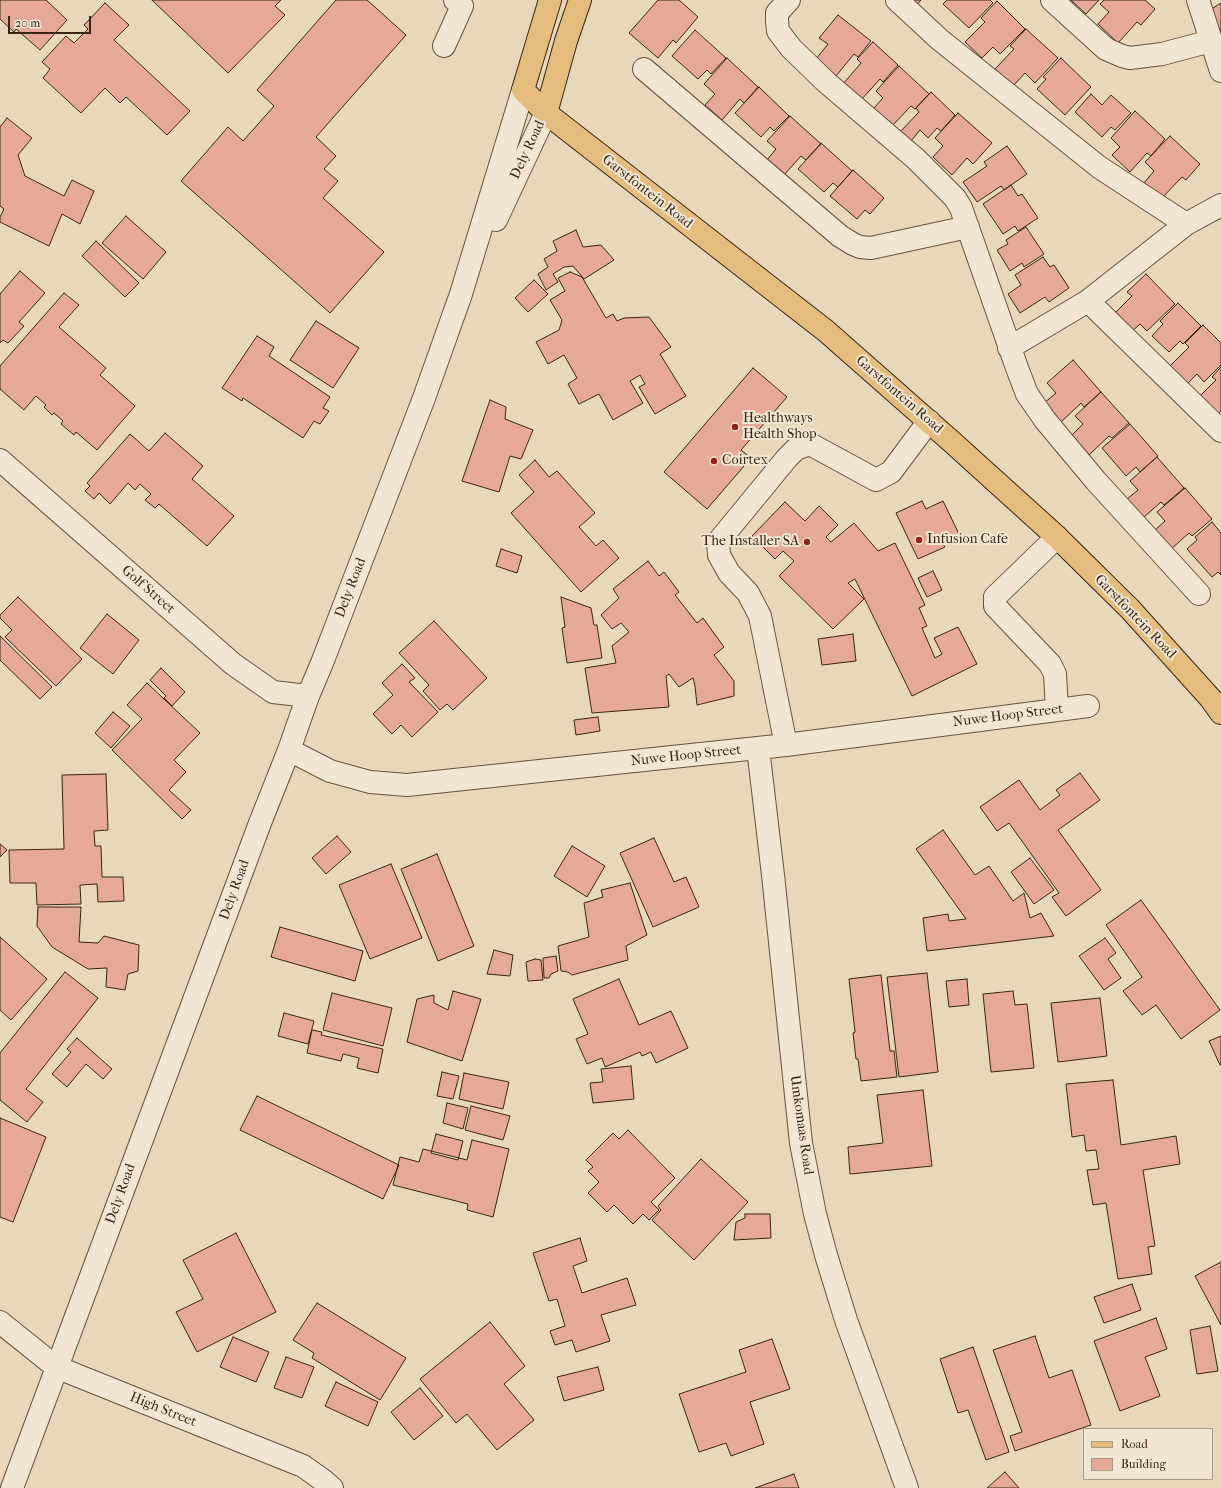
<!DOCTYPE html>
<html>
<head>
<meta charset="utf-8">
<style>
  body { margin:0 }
  #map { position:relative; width:1221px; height:1488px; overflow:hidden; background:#e9d7bc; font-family:"IM FELL French Canon",serif }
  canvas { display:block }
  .legend { position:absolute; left:1083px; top:1428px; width:130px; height:52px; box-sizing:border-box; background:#f1e5d3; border:1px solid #a79887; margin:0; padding:5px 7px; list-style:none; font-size:12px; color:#382514 }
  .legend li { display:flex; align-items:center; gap:8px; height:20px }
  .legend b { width:20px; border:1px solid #a79887 }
  .scale { position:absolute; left:8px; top:16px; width:83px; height:18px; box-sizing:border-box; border:2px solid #382514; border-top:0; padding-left:5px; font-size:12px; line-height:14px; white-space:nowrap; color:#382514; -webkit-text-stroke:3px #f1e5d3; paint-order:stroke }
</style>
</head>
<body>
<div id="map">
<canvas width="1221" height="1488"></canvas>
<ul class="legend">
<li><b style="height:5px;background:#e4bc7e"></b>Road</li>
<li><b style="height:11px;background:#e6a999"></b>Building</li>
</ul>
<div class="scale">20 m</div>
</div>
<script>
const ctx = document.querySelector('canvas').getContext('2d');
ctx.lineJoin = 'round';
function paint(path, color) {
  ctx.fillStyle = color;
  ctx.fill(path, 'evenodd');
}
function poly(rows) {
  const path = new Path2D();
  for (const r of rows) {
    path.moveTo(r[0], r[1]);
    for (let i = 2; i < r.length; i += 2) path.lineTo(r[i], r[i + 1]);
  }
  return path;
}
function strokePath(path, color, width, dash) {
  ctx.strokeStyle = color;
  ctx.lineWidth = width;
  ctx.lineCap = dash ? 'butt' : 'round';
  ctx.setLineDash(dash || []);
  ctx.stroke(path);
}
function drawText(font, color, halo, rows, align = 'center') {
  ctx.font = font + ' "IM FELL French Canon",serif';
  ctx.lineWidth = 4;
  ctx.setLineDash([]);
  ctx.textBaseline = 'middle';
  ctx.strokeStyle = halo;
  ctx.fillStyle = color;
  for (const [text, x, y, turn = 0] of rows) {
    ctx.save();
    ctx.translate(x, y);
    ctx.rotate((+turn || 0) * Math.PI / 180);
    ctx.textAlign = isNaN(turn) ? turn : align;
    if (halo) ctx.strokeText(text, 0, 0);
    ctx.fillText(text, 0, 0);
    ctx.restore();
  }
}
const building = poly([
  [0,0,46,0,67,20,40,50,16,29,14,32,0,19,0,0],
  [152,0,281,0,275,6,285,15,228,73,152,0],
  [336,0,367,0,406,35,316,137,336,156,324,169,338,181,323,198,384,252,330,313,181,181,228,127,243,141,274,106,257,90,336,0],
  [658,0,679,0,698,17,676,43,673,40,658,58,629,33,658,0],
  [909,0,921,0,916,6,909,0],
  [947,0,990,0,993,3,969,28,943,4,947,0],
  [1071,0,1099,0,1086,14,1071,0],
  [1104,0,1145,0,1155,9,1141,25,1137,22,1118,43,1098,24,1109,12,1100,4,1104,0],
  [997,1,1025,29,1000,54,993,47,982,58,965,42,985,22,981,18,997,1],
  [105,3,129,25,114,40,190,111,167,135,126,97,120,103,105,88,81,113,43,78,50,69,42,62,66,36,74,43,88,29,84,25,105,3],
  [1221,3,1221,31,1207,12,1221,3],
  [838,15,871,41,858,57,854,54,836,76,816,59,828,44,819,38,838,15],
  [1026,29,1058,58,1035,83,1025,73,1013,86,995,69,1014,49,1010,46,1026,29],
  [695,30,726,58,711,74,707,70,698,79,672,56,695,30],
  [873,42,898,65,883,82,880,79,861,100,843,84,861,63,857,59,873,42],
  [727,58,758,87,744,103,740,99,722,120,705,105,715,94,704,84,727,58],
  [1061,58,1091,87,1065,115,1037,89,1046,79,1043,77,1061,58],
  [899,66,929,94,915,109,911,106,892,126,873,109,883,98,876,91,899,66],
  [759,87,789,116,774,131,770,127,761,137,735,113,759,87],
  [931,92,955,115,941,131,937,128,928,138,920,130,910,142,900,132,919,112,916,108,931,92],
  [1091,94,1102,105,1111,95,1131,113,1115,130,1111,127,1102,137,1075,112,1091,94],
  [1135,111,1165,139,1151,156,1147,153,1130,172,1112,155,1120,147,1111,138,1135,111],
  [958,113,992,143,973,164,967,158,952,175,933,157,943,146,935,138,958,113],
  [790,116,821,144,806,160,801,156,783,176,766,161,776,149,767,141,790,116],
  [7,118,32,138,18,155,25,176,64,196,72,180,94,191,80,224,62,214,49,246,0,222,0,217,4,209,0,206,0,127,7,118],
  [1170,136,1200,164,1186,180,1182,177,1161,199,1144,183,1154,171,1145,162,1170,136],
  [821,143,852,171,838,187,833,183,824,192,798,169,821,143],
  [1007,146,1027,174,1004,190,1001,186,977,202,963,182,987,166,984,162,1007,146],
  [853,170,884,198,870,214,865,210,857,219,830,196,853,170],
  [1011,185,1018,196,1022,194,1038,218,1018,231,1015,226,1003,234,983,204,1011,185],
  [126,216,166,252,143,279,102,243,126,216],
  [1026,227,1044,254,1024,267,1022,263,1010,271,997,250,1008,244,1006,240,1026,227],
  [576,230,583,247,601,245,614,260,584,279,573,266,564,267,553,274,558,282,546,290,538,274,548,267,544,259,557,251,553,241,576,230],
  [96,241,139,283,125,297,82,256,96,241],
  [1043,257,1050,267,1054,265,1069,288,1049,302,1045,297,1020,313,1008,294,1021,285,1015,275,1043,257],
  [20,271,45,293,19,322,24,326,8,343,3,340,0,343,0,294,20,271],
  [570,272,582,277,606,318,613,314,617,321,624,318,649,317,671,347,660,354,686,396,655,414,639,387,645,384,640,375,630,381,643,403,613,420,599,394,579,404,568,384,577,378,564,355,548,364,536,342,559,330,562,320,550,300,565,291,558,278,570,272],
  [1146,274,1175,304,1147,331,1140,324,1130,333,1113,315,1132,296,1127,292,1146,274],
  [534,280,548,294,528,312,515,298,534,280],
  [64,293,79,305,59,327,106,368,100,375,135,406,97,450,76,432,74,435,61,424,63,421,54,413,52,415,44,407,46,405,36,396,24,410,0,389,0,366,64,293],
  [1178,303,1201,326,1183,344,1180,341,1169,352,1152,336,1163,324,1160,321,1178,303],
  [316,321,359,348,333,388,290,360,316,321],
  [1203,325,1221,343,1221,365,1204,382,1197,374,1187,384,1170,366,1189,347,1185,343,1203,325],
  [257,336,274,347,269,356,330,397,323,408,329,411,320,424,314,421,303,438,243,398,242,401,222,388,257,336],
  [1073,360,1101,392,1084,407,1081,403,1060,423,1043,404,1056,393,1047,383,1073,360],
  [1221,367,1221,411,1215,417,1197,399,1216,380,1212,377,1221,367],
  [753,368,787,397,741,450,751,458,707,509,664,472,753,368],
  [1101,392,1129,423,1112,438,1109,436,1089,455,1072,435,1083,424,1075,416,1101,392],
  [490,400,506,407,505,419,533,430,521,459,510,456,499,492,462,481,490,400],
  [1130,424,1158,456,1140,472,1136,467,1126,476,1102,448,1130,424],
  [165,433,203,466,192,479,234,516,207,546,159,504,155,508,145,500,151,494,140,484,135,490,128,483,110,504,99,493,94,499,85,491,90,486,87,483,130,434,149,451,165,433],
  [1157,457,1184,488,1164,505,1161,502,1143,518,1127,499,1138,490,1130,481,1157,457],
  [535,460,549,477,557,471,595,513,579,527,596,546,603,540,619,558,581,592,511,513,534,492,519,475,535,460],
  [1185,488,1212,519,1192,536,1189,533,1170,550,1154,531,1165,521,1157,512,1185,488],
  [922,501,926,509,943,501,960,536,943,544,945,547,918,559,896,513,922,501],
  [785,502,805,521,819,506,838,525,826,537,831,542,854,523,878,551,895,543,925,605,919,608,927,626,922,628,935,658,942,654,934,638,958,627,977,664,912,696,855,579,848,583,864,599,833,629,779,576,794,561,783,551,775,559,752,536,785,502],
  [1212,522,1221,533,1221,575,1218,572,1212,577,1187,549,1197,540,1195,537,1212,522],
  [501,549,522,556,517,573,496,566,501,549],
  [648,561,659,576,664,572,679,592,675,595,697,623,703,618,724,647,714,655,734,681,734,696,697,705,695,686,693,678,679,687,669,674,666,676,669,707,592,713,585,668,616,663,612,646,629,632,621,623,612,629,601,615,619,598,613,589,648,561],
  [933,571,942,590,927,597,918,578,933,571],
  [18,597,82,659,56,686,5,637,12,630,0,618,0,615,18,597],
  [561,597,591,608,594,625,597,625,602,658,567,663,562,628,565,627,561,597],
  [107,614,139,640,113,674,80,648,107,614],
  [434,621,487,678,453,710,447,704,440,710,423,691,429,685,399,653,434,621],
  [853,634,856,661,822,665,818,639,853,634],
  [0,636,52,687,40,699,0,660,0,636],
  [402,664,415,678,409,682,438,712,412,737,401,725,392,734,373,714,393,695,382,683,402,664],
  [161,668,185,692,172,706,164,698,166,696,150,680,161,668],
  [147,683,200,733,174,760,186,772,169,790,191,810,182,819,112,750,142,719,127,705,147,683],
  [113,712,130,726,111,748,95,733,113,712],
  [598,717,600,731,576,735,574,720,598,717],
  [1080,773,1100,800,1058,830,1101,890,1066,916,1052,897,1059,893,1009,823,997,831,980,807,1019,780,1040,810,1060,795,1056,790,1080,773],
  [106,774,108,830,94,831,95,846,101,846,102,877,123,877,124,901,98,902,97,884,80,885,81,904,37,905,36,883,10,883,9,850,64,849,62,775,106,774],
  [943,830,975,875,989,866,1013,901,1024,893,1030,918,1041,913,1054,936,927,951,923,918,948,914,949,921,966,919,916,849,943,830],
  [337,836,351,852,326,874,312,858,337,836],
  [654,838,674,882,686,877,699,907,653,927,620,853,654,838],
  [0,844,7,850,0,857,0,844],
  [572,846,605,866,587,897,554,876,572,846],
  [437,854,474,946,438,961,401,869,437,854],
  [1030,858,1054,890,1034,904,1011,872,1030,858],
  [391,864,422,938,370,959,339,885,391,864],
  [630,883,647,935,626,946,628,960,572,975,568,972,561,971,558,946,589,937,584,903,603,897,601,890,630,883],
  [1141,900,1220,1010,1181,1039,1156,1005,1142,1015,1123,991,1142,977,1106,925,1141,900],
  [38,907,81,907,79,942,98,943,104,936,139,945,138,971,128,974,125,990,106,987,107,968,88,969,52,947,37,926,38,907],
  [280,927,363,951,355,981,271,957,280,927],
  [0,937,47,979,11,1020,0,1010,0,937],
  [1105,938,1116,953,1108,959,1121,978,1104,990,1079,956,1105,938],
  [494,950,513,955,510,976,487,974,494,950],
  [556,956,558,971,551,974,549,978,544,978,543,958,556,956],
  [535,959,541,960,543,980,528,981,526,962,535,959],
  [65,972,98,998,26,1089,43,1102,27,1122,0,1100,0,1053,65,972],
  [927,973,938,1072,899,1077,887,977,927,973],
  [881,975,890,1051,894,1051,897,1077,861,1081,858,1059,856,1059,853,1033,855,1032,849,979,881,975],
  [619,979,639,1025,671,1011,688,1048,656,1063,651,1052,642,1056,640,1052,605,1067,602,1058,587,1064,576,1039,588,1034,573,999,619,979],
  [967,979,969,1005,949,1007,946,981,967,979],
  [453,991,481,999,462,1061,407,1042,417,999,434,995,434,1003,448,1010,453,991],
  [1013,991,1015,1005,1027,1004,1034,1068,991,1072,983,994,1013,991],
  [332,993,392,1008,383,1046,323,1030,332,993],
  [1100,998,1107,1056,1058,1062,1051,1003,1100,998],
  [284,1013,314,1021,308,1044,278,1036,284,1013],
  [312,1030,322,1032,321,1035,383,1049,378,1073,357,1068,359,1058,343,1054,341,1061,307,1053,312,1030],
  [1221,1036,1221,1065,1220,1065,1209,1041,1221,1036],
  [77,1038,112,1069,103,1079,86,1064,67,1087,52,1074,71,1052,67,1049,77,1038],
  [631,1066,634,1099,593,1103,590,1083,603,1082,601,1069,631,1066],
  [442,1072,459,1076,453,1099,437,1096,442,1072],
  [464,1073,509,1082,503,1109,459,1099,464,1073],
  [1113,1080,1121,1145,1176,1136,1180,1164,1143,1170,1155,1246,1148,1247,1152,1274,1118,1279,1106,1203,1093,1205,1087,1170,1099,1169,1096,1150,1086,1151,1084,1135,1072,1137,1066,1084,1113,1080],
  [923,1090,932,1166,850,1174,848,1147,883,1143,877,1095,923,1090],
  [257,1096,399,1165,383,1199,240,1130,257,1096],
  [447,1103,468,1108,463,1129,443,1123,447,1103],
  [471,1106,510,1116,503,1140,465,1130,471,1106],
  [0,1118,46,1137,13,1222,0,1217,0,1118],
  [628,1130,675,1178,651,1202,659,1210,649,1220,643,1214,633,1224,614,1205,607,1212,588,1193,599,1182,588,1171,593,1167,586,1160,613,1133,619,1139,628,1130],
  [436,1134,463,1141,458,1160,431,1153,436,1134],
  [472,1140,509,1149,493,1217,467,1210,468,1204,393,1185,400,1157,419,1162,423,1149,467,1160,472,1140],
  [701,1159,748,1202,694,1260,652,1220,661,1210,658,1206,701,1159],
  [745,1214,770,1214,771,1238,734,1240,736,1222,745,1218,745,1214],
  [236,1233,276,1312,197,1352,176,1312,203,1299,183,1260,236,1233],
  [580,1238,587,1261,573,1266,582,1293,627,1278,636,1305,601,1315,610,1341,576,1352,572,1340,555,1345,550,1331,565,1326,557,1299,549,1301,533,1253,580,1238],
  [1221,1262,1221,1325,1195,1276,1221,1262],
  [1132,1284,1141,1310,1104,1323,1094,1297,1132,1284],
  [317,1303,406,1358,380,1400,312,1358,314,1353,293,1340,317,1303],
  [1156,1318,1167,1349,1145,1357,1160,1396,1120,1411,1094,1341,1156,1318],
  [490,1322,525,1366,504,1384,534,1420,497,1450,467,1414,456,1423,420,1379,490,1322],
  [1210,1326,1218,1371,1197,1374,1190,1330,1210,1326],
  [1035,1336,1049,1378,1072,1370,1091,1425,1015,1451,1010,1436,1022,1432,993,1350,1035,1336],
  [233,1337,269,1352,256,1382,220,1367,233,1337],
  [772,1339,790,1389,750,1402,764,1444,731,1456,726,1443,699,1452,679,1394,746,1372,739,1350,772,1339],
  [973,1347,1009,1452,986,1460,968,1410,958,1413,940,1359,973,1347],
  [286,1357,314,1367,302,1398,274,1388,286,1357],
  [598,1367,604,1390,564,1401,557,1377,598,1367],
  [336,1382,378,1402,368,1426,325,1406,336,1382],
  [420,1388,443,1416,414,1440,391,1412,420,1388],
  [1005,1472,1019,1488,987,1488,1005,1472],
  [794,1474,799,1488,755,1488,794,1474]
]);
paint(building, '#e6a999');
strokePath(building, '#382514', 1);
const minor = poly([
  [789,0,777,13,777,21,778,31,791,48,826,82,916,159,955,198,961,208,1017,368,1027,394,1045,420,1096,481,1199,594],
  [897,0,939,39,1099,167,1186,224],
  [1052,0,1106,49,1122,56,1130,58,1162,54,1211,41],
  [1198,0,1221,71],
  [444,46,462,6,455,0],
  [644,69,840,236,853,244,860,247,871,248,968,227],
  [496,220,546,113],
  [1088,301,1221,431],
  [1009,348,1088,301,1186,224,1221,205],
  [0,460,233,664,273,692,308,696],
  [1057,710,1055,674,1050,664,995,606,995,597,1057,537],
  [786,745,760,616,748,593,729,573,719,555,718,542,787,458,796,449,810,444,876,480,891,472,929,421],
  [758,748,773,875,801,1143,815,1214,826,1255,846,1320,907,1488],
  [289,750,330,771,370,782,407,785,786,745,1088,706],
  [0,1322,56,1367,303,1466,324,1481,332,1488],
  [12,1488,260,823,289,750,308,696,322,663,424,398,461,294,523,90]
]);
const major = poly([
  [550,0,523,90,546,113,826,331,952,442,1057,537,1130,609,1211,699,1221,713],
  [546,113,566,41,580,0]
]);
strokePath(minor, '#64523e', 24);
strokePath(major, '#382514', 24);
strokePath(minor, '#f1e5d3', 22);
strokePath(major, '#e4bc7e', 22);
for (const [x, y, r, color] of [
  [735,427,4,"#8f2418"],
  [714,461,4,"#8f2418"],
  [919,540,4,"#8f2418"],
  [807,542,4,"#8f2418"]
]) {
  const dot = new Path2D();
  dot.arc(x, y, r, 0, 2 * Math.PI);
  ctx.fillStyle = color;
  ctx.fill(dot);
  strokePath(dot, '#f1e5d3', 1.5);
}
drawText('14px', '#382514', '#f1e5d3', [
  ["Dely Road",528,150,-65],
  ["Garstfontein Road",647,192,38],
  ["Garstfontein Road",899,395,41],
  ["Dely Road",351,588,-69],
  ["Golf Street",148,590,41],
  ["Garstfontein Road",1135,617,46],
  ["Nuwe Hoop Street",1008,716,-7],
  ["Nuwe Hoop Street",686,756,-6],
  ["Dely Road",235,890,-70],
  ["Umkomaas Road",801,1125,82],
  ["Dely Road",121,1194,-70],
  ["High Street",163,1410,22]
]);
drawText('14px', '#382514', '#f1e5d3', [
  ["Healthways",743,419],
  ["Health Shop",743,435],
  ["Coirtex",722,461],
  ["Infusion Cafe",927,540],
  ["The Installer SA",799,542,"right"]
], 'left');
</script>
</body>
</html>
